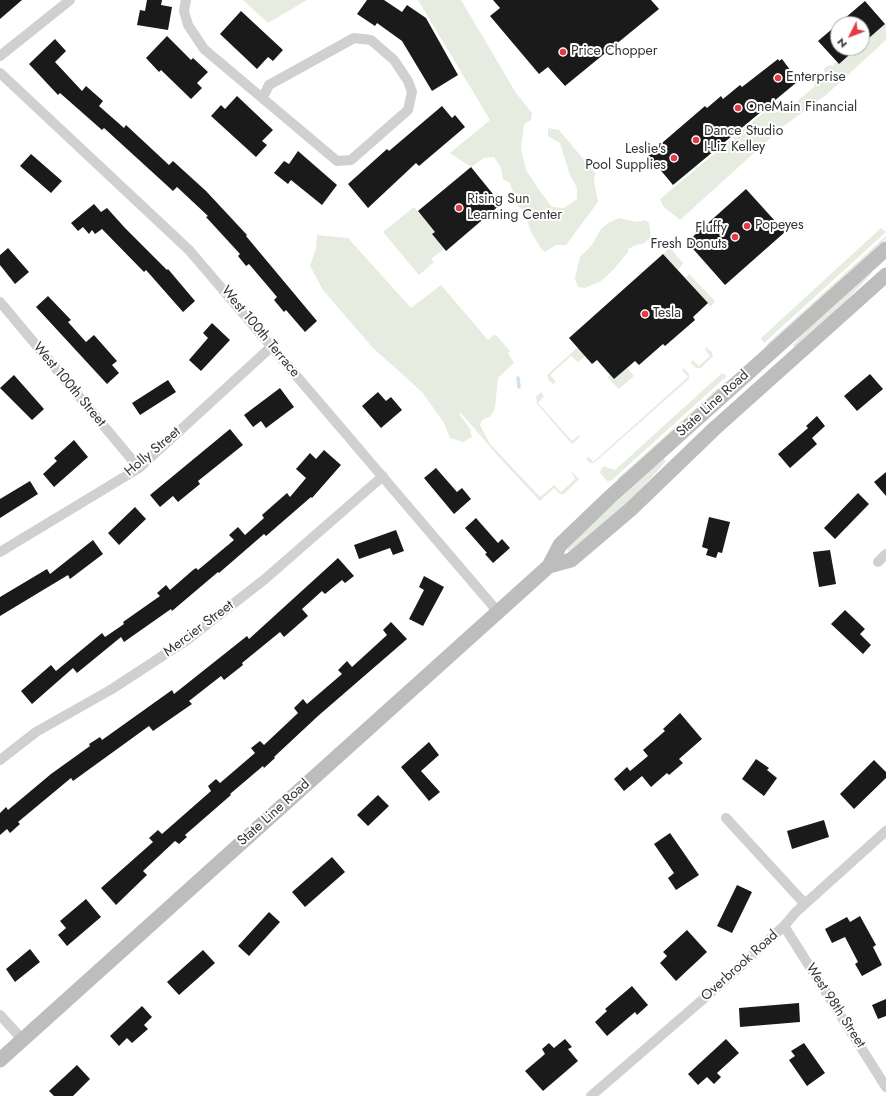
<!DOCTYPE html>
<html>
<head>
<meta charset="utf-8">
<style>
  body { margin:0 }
  #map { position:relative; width:886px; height:1096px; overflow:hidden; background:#fff; font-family:Jost,sans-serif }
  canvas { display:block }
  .north { position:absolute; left:830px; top:16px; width:40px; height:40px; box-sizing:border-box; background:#fff; border:1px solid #adadad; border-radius:50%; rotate:228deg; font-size:11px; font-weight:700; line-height:16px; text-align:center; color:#333 }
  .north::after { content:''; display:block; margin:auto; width:14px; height:18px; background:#e63946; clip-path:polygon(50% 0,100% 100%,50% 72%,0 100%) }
</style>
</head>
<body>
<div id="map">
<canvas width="886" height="1096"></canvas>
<div class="north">N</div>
</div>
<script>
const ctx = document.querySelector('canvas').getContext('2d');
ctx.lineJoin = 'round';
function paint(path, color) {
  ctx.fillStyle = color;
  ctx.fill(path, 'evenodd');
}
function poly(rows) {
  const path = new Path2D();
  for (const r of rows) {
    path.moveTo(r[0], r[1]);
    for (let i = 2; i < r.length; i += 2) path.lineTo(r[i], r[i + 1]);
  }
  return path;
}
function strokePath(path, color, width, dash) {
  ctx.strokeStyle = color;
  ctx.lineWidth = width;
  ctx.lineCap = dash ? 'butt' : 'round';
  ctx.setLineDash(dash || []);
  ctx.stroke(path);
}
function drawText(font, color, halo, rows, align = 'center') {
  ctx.font = font + ' Jost,sans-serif';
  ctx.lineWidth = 4;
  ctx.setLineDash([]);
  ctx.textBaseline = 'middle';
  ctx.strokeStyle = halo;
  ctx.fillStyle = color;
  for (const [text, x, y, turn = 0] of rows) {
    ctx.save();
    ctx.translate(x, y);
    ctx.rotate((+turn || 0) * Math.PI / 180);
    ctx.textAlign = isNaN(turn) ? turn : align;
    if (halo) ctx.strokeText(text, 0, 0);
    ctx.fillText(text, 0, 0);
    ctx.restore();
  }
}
paint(poly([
  [243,0,307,0,268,23],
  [418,0,461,0,516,93,532,113,531,120,524,124,521,149,526,170,539,190,552,207,564,208,577,199,577,188,570,175,560,143,548,136,548,128,559,130,595,173,594,181,598,202,566,245,556,245,545,252,540,247,530,230,525,211,517,206,510,183,503,179,501,168,494,157,484,158,471,167,450,153,490,120],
  [886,23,886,40,826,95,785,125,680,220,663,206,660,199,780,99,789,109,815,86,814,79,820,73,823,76,826,74,823,70,826,67,830,65,832,66,837,62,839,64,857,48,862,48,862,44],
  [414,207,435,232,432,234,444,249,431,259,434,262,419,275,383,232],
  [619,218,636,222,645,220,649,223,651,237,643,244,638,244,628,249,628,252,614,269,601,281,585,288,578,287,575,278,580,257,592,245,601,229,608,223],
  [881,228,886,232,764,343,761,338],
  [317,235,348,238,411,308,441,285,488,340,494,335,497,336,510,351,508,353,514,363,498,378,495,408,491,416,482,420,480,425,490,444,540,497,554,485,561,492,575,479,570,470,579,479,564,494,560,494,554,488,540,501,498,456,461,413,459,414,470,429,472,437,463,442,450,438,444,423,422,392,373,348,323,290,310,266,316,248],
  [886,236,886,239,768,346,766,345],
  [668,249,672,250,683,263,678,270,663,254],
  [871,271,872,273,844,303,795,348,793,345,805,331],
  [689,274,715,301,711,307,686,278],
  [578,347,586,356,578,362,571,356,550,375,556,382,553,384,548,379,547,375],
  [706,347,712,352,713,356,701,368,696,368,691,363,692,360,699,366,710,356,705,350],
  [627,368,634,376,619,389,607,377,610,375,614,379],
  [684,368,689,374,689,379,594,463,590,463,586,459,589,457,593,462,688,377,682,370],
  [722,373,727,376,612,480,608,482,600,473,601,469,604,466,615,470],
  [726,381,726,383,618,481,617,479],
  [541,392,544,396,538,403,572,441,578,436,581,436,572,444,537,404,536,396],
  [663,459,666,461,653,476,625,505,569,552,567,549,583,533]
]), '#e6ecdf');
strokePath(poly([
  [518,378,519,387]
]), '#cfe2ee', 3.5);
paint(poly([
  [0,0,22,0,0,19],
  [147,0,162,0,161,5,172,7,168,30,137,25,140,10,145,11],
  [367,0,384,0,402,12,407,5,426,18,458,75,432,91,402,41,377,23,375,26,357,14],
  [493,0,651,0,659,9,565,86,548,67,539,74,490,16,500,8],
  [865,1,885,24,862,44,862,24,838,24],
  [241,11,283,50,273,61,268,57,257,69,220,34],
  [838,24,838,48,857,48,839,64,818,41],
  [167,36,191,60,193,58,208,72,197,83,202,88,191,99,161,70,159,72,146,58],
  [55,39,66,51,55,62,82,91,86,86,103,101,99,106,124,128,126,125,169,165,173,161,206,191,247,235,246,236,317,321,305,332,286,310,284,312,274,300,277,297,249,264,246,266,238,256,240,254,206,217,208,216,177,187,173,191,104,128,102,130,60,93,58,95,29,64],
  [778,59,779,61,782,59,791,71,789,72,797,82,673,185,648,155,705,106,707,108,721,96,723,99,740,85,742,87],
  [237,96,273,130,262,141,267,145,256,157,211,116,221,105,225,109],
  [442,106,452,118,455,115,465,127,419,166,416,163,368,208,348,184,387,149,389,151],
  [298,151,337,185,322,205,291,180,288,184,274,173,284,161,289,164],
  [31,154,62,181,51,193,20,166],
  [471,167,501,204,446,251,432,234,435,232,418,211],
  [746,189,785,232,725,285,687,242],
  [94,204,101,212,107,208,125,228,167,270,168,269,195,301,183,312,146,270,144,272,102,229,95,234,92,230,89,234,83,227,78,231,71,223],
  [8,248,29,272,15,284,0,265,0,255],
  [663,254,708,303,693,317,695,320,665,346,663,344,639,365,635,361,614,379,597,360,592,364,569,338],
  [48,296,71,320,68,322,86,342,94,335,117,361,112,365,119,373,107,384,36,307],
  [212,323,230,340,201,371,189,360,208,338,203,333],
  [870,374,883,389,857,411,844,396],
  [14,375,44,409,32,420,0,388],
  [168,380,176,392,140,415,132,403],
  [280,388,294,407,266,428,261,421,253,427,244,415],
  [378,392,386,401,391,397,402,410,381,428,362,406],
  [817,416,825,426,812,438,817,444,790,468,778,454,808,428,806,426],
  [230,429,243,445,198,481,200,484,178,502,173,496,160,507,150,495],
  [74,440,88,457,54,487,43,474,57,461,54,458],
  [324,450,341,465,312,498,311,497,266,536,264,534,219,573,218,572,172,611,171,609,124,642,121,637,77,673,73,668,32,704,21,691,51,665,56,671,102,633,105,637,124,624,123,622,160,596,157,593,166,585,170,590,193,570,196,568,198,570,234,540,229,535,238,527,245,535,264,518,262,515,287,493,290,497,306,478,296,469,310,453,316,459],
  [436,468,457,492,462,488,471,499,454,514,424,478],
  [886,472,886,496,874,482],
  [30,481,38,494,0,518,0,499],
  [858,493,869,504,835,539,824,528],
  [135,507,146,519,119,545,108,533],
  [709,517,730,522,722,553,718,552,716,558,706,555,708,549,702,547],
  [476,518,498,543,502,539,510,548,493,563,485,554,487,553,465,528],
  [396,530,404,551,393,555,390,548,359,559,354,545],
  [93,540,103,554,70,579,68,575,0,616,0,597,47,569,50,574],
  [830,550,836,584,819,587,813,552],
  [338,558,354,576,345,583,342,580,325,594,322,591,302,609,308,616,284,637,280,632,242,663,243,665,224,680,221,676,189,701,192,704,153,731,149,726,73,781,71,778,18,822,20,824,10,833,7,829,0,835,0,813,6,807,8,810,51,774,90,746,89,744,100,737,102,740,172,690,174,694,247,636,249,639],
  [424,576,444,587,423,626,409,619,424,590,419,587],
  [845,610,865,629,860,634,871,645,863,654,831,624],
  [391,622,407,639,318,716,274,757,275,758,264,768,263,766,230,794,231,795,185,835,187,837,179,844,175,841,143,871,147,875,116,905,101,888,153,842,149,838,158,830,162,834,211,791,208,786,216,779,220,783,255,753,251,748,260,741,264,745,298,713,294,708,303,699,307,704,342,674,338,670,347,661,352,667,387,635,383,630],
  [680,713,702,739,679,759,683,763,669,775,667,773,651,787,642,776,624,791,614,779,627,767,630,771,648,756,643,750,665,731,663,729],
  [429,742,439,755,421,771,440,792,429,801,401,767],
  [756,759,769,768,767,770,777,778,764,796,742,779],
  [874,760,886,772,886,778,854,809,840,794],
  [378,795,389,806,368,826,357,815],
  [824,820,829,837,792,849,787,831],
  [670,833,699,875,676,890,668,878,674,873,654,844],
  [332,857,345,872,305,907,292,892],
  [737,885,752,892,732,933,717,926],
  [86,899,101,917,67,946,58,935,66,928,60,921],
  [269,912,280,922,249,956,238,946],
  [860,916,876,945,873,947,882,965,862,976,855,964,858,962,845,937,832,943,825,929,847,917,850,922],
  [687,930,707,952,676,981,660,963,667,956,663,952],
  [30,949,40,962,15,982,6,969],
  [203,950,215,963,179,995,167,982],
  [632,986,648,1005,637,1015,635,1012,607,1036,595,1022,607,1011,605,1009],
  [886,999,886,1016,878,1019,872,1005],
  [799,1003,800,1022,740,1027,739,1008],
  [142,1006,152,1017,144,1025,148,1029,132,1043,127,1038,119,1046,110,1036],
  [565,1039,572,1047,568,1049,578,1061,543,1091,525,1071,545,1054,542,1049,549,1043,554,1048],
  [726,1039,739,1053,717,1073,721,1077,714,1084,707,1077,698,1085,688,1074],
  [804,1043,825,1073,807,1086,789,1060,795,1056,791,1051],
  [77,1065,90,1079,73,1096,54,1096,49,1091]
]), '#1a1a1a');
strokePath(poly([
  [186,0,184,11,188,25,204,49,337,161,351,160,408,110,412,92,408,81,394,60,371,40,354,38,269,85,263,97],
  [0,56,70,0],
  [0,73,189,250,498,612],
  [0,302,139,468],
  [0,552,139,468,271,347],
  [878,562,886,554],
  [0,760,36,732,112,689,187,640,265,579,383,476],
  [726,818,805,904],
  [784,926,886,1087],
  [0,1015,23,1040],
  [591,1096,723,982,784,926,796,912,886,831]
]), '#d0d0d0', 10);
strokePath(poly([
  [549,566,571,560,631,509,714,429,886,275],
  [0,1060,549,566,560,545,610,497,886,249]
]), '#bdbdbd', 15);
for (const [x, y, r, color] of [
  [563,52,4,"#e63946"],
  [778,78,4,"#e63946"],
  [738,108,4,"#e63946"],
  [696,140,4,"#e63946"],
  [674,158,4,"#e63946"],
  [459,208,4,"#e63946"],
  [747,226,4,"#e63946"],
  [735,237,4,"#e63946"],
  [645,314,4,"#e63946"]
]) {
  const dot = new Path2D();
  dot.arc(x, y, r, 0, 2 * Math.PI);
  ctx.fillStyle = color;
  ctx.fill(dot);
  strokePath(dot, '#fff', 1.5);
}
drawText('14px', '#333', '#fff', [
  ["Price Chopper",571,52],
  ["Enterprise",786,78],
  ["OneMain Financial",746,108],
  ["Dance Studio",704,132],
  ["I-Liz Kelley",704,148],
  ["Leslie's",666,150,"right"],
  ["Pool Supplies",666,166,"right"],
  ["Rising Sun",467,200],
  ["Learning Center",467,216],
  ["Popeyes",755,226],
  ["Fluffy",727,229,"right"],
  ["Fresh Donuts",727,245,"right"],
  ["Tesla",653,314]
], 'left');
drawText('14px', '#333', '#fff', [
  ["West 100th Terrace",260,332,50],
  ["West 100th Street",69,385,50],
  ["State Line Road",713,404,-42],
  ["Holly Street",153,452,-40],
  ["Mercier Street",199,629,-37],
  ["State Line Road",274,813,-42],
  ["Overbrook Road",740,966,-42],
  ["West 98th Street",835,1006,57]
]);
</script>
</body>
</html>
